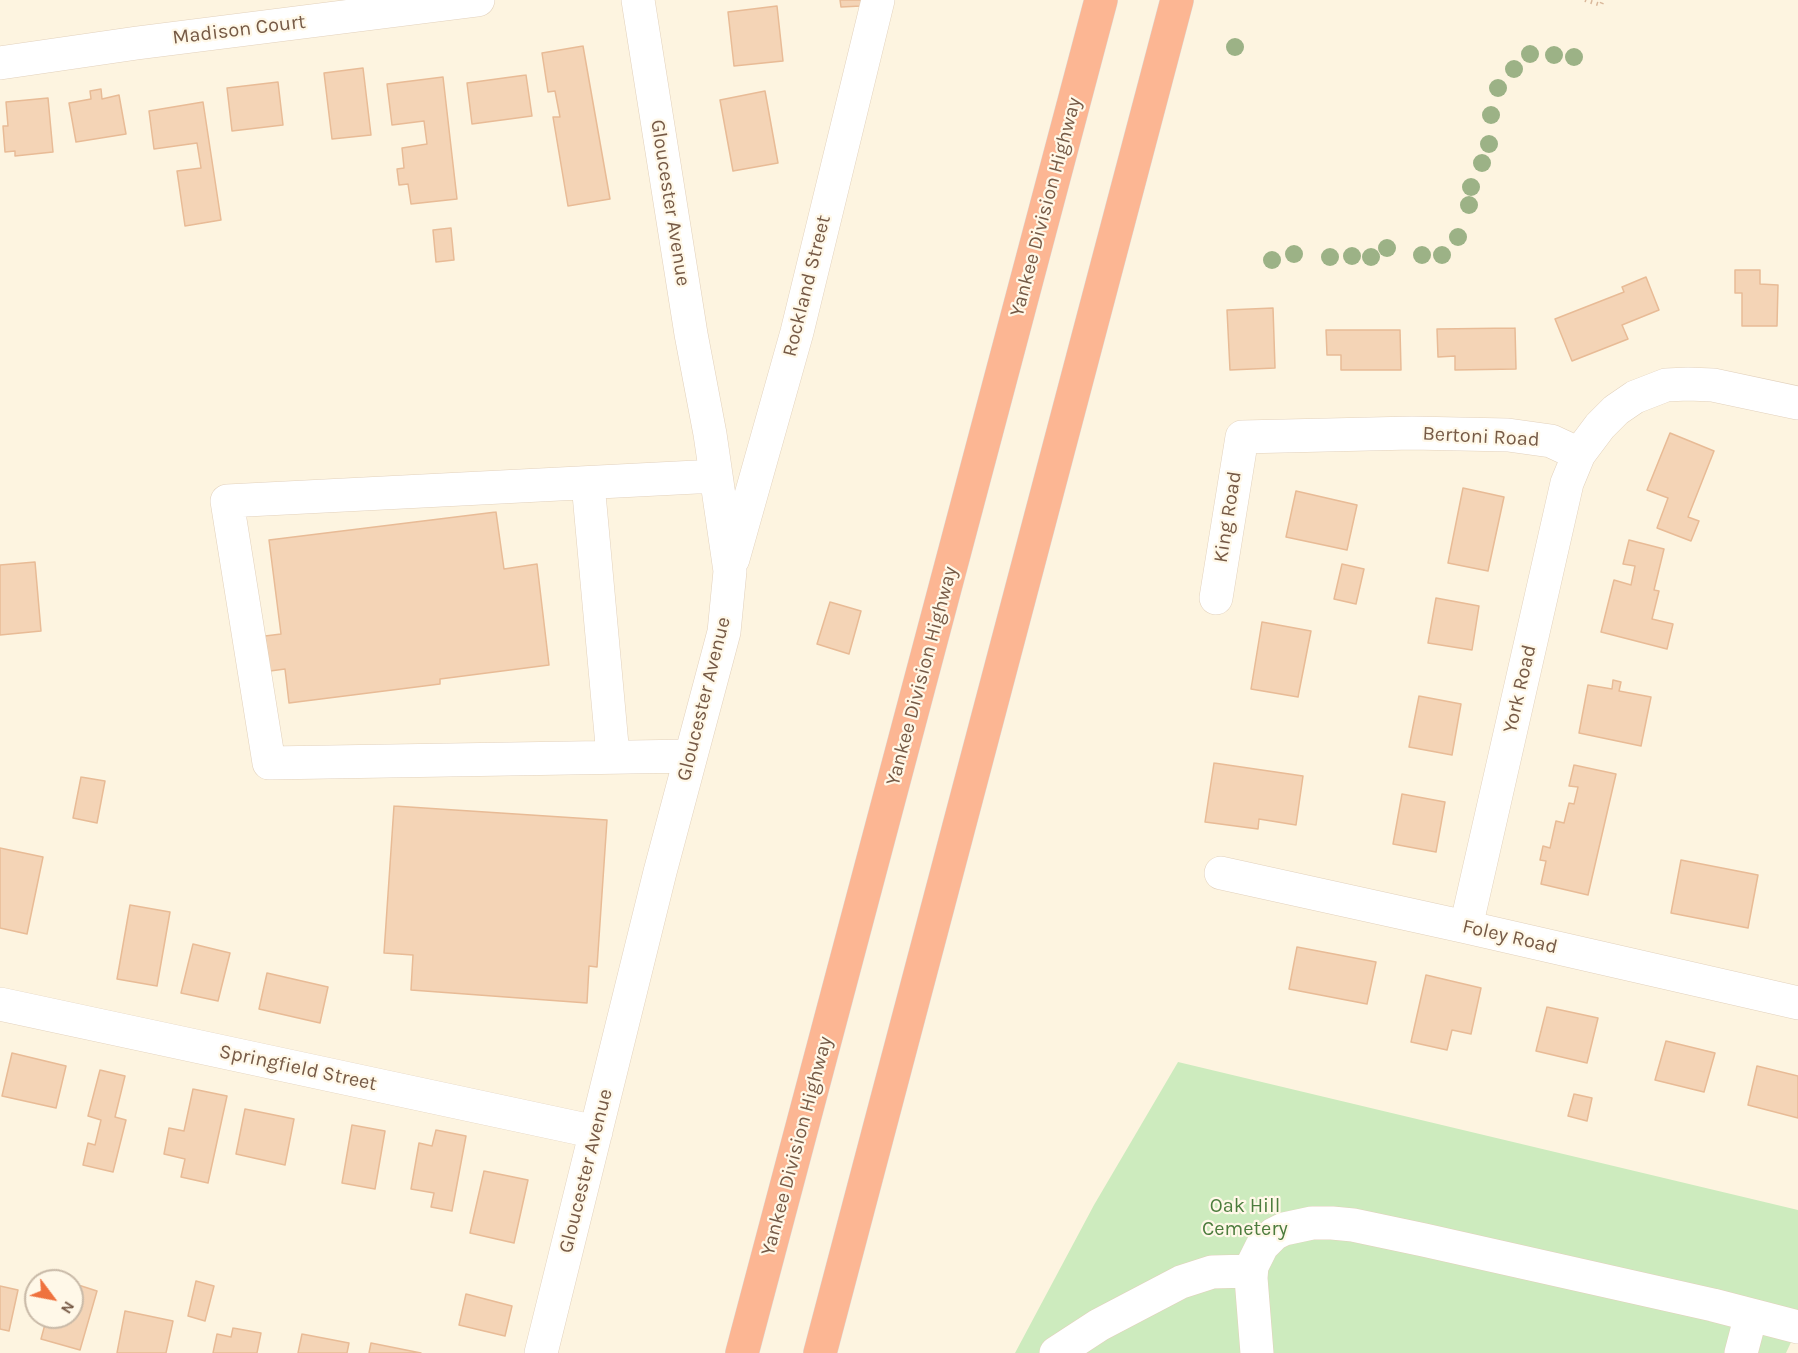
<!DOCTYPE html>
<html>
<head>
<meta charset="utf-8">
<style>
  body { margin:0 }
  #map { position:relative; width:1798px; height:1353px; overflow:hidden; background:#fdf4e0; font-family:Karla,sans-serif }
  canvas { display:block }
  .north { position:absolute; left:24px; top:1269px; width:60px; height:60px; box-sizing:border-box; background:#fff8e8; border:2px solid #c8b9a7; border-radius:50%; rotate:122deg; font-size:16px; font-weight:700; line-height:24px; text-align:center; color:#765a46 }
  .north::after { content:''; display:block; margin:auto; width:21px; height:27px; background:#ef723e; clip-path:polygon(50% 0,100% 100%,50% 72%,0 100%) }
</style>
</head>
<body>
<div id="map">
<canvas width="1798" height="1353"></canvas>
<div class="north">N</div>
</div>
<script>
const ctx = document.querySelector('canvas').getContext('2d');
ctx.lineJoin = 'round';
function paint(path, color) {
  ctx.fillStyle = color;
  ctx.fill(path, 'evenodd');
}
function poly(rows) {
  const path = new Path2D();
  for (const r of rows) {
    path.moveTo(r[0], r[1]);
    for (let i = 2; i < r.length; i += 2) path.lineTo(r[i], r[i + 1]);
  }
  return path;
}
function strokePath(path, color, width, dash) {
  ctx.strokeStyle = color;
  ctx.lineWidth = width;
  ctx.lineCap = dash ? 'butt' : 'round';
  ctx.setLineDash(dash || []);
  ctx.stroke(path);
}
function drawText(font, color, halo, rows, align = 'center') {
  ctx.font = font + ' Karla,sans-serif';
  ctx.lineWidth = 4.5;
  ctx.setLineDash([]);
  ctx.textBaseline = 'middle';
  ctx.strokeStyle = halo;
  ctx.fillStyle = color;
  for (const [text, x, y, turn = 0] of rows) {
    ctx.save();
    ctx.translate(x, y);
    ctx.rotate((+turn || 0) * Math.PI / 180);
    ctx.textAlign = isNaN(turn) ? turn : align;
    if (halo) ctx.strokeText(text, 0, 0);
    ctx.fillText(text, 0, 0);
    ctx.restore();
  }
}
paint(poly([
  [1178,1062,1798,1210,1798,1327,1786,1353,1015,1353,1094,1205]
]), '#cdebbe');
const building = poly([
  [840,0,861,0,861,6,841,7,840,0],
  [777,6,783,61,734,66,728,12,777,6],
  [583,46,610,199,568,206,553,117,560,117,555,91,548,92,542,53,583,46],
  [363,68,371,135,332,139,324,73,363,68],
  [526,75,532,116,472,124,467,83,526,75],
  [443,77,457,199,411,204,408,184,399,185,397,169,404,168,402,148,427,144,424,121,392,125,387,84,443,77],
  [278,82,283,125,232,131,227,88,278,82],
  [101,89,102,99,119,95,126,134,76,142,69,103,91,99,90,91,101,89],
  [765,91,778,163,733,171,720,100,765,91],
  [48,98,53,152,15,156,15,151,5,152,3,126,8,126,6,102,48,98],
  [203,102,221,220,185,226,177,171,201,168,197,143,154,149,149,111,203,102],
  [451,228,454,260,436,262,433,230,451,228],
  [1735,270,1760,270,1760,284,1778,285,1777,326,1742,326,1742,293,1735,293,1735,270],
  [1646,277,1659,310,1622,325,1628,339,1572,361,1555,319,1624,292,1622,287,1646,277],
  [1273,308,1275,368,1230,370,1227,310,1273,308],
  [1515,328,1516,369,1455,370,1455,356,1438,357,1437,329,1515,328],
  [1326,330,1400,330,1401,370,1341,370,1341,355,1327,355,1326,330],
  [1670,433,1714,451,1688,517,1699,521,1691,541,1657,528,1668,498,1647,490,1670,433],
  [1463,488,1504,497,1488,571,1448,563,1463,488],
  [1296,491,1357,505,1347,550,1286,537,1296,491],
  [496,512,504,569,537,564,549,665,440,679,440,684,289,703,285,669,270,671,265,636,281,634,269,540,496,512],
  [1629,540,1664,549,1654,590,1659,591,1652,619,1673,624,1667,649,1601,632,1614,580,1631,585,1635,566,1623,564,1629,540],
  [35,562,41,631,0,635,0,565,35,562],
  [1342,564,1364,569,1356,604,1334,599,1342,564],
  [1436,598,1479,606,1472,650,1428,643,1436,598],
  [830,602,861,611,849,654,817,644,830,602],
  [1262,622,1311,631,1298,697,1251,689,1262,622],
  [1613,680,1621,682,1619,691,1651,697,1641,746,1579,733,1588,685,1612,689,1613,680],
  [1419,696,1461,704,1452,755,1409,747,1419,696],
  [1214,763,1303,776,1296,825,1259,819,1258,829,1205,822,1214,763],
  [1574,765,1616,774,1588,895,1541,884,1546,861,1540,860,1543,846,1550,848,1556,821,1564,823,1569,803,1574,804,1578,787,1569,786,1574,765],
  [81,777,105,781,97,823,73,818,81,777],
  [1402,794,1445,802,1436,852,1393,844,1402,794],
  [394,806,607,820,597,967,589,966,587,1003,411,990,413,955,384,953,394,806],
  [0,848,43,857,27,934,0,928,0,848],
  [1681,860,1758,875,1748,928,1671,913,1681,860],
  [130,905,170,912,157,986,117,979,130,905],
  [193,944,230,953,218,1001,181,993,193,944],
  [1297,947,1376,962,1367,1004,1289,989,1297,947],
  [267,973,328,987,320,1023,259,1009,267,973],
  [1426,975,1481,988,1471,1034,1452,1030,1447,1050,1411,1042,1426,975],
  [1547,1007,1598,1018,1587,1063,1536,1051,1547,1007],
  [1666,1041,1715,1053,1704,1092,1655,1080,1666,1041],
  [12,1053,66,1066,56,1108,2,1096,12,1053],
  [1757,1066,1798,1076,1798,1118,1748,1105,1757,1066],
  [100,1070,125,1076,115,1117,126,1120,113,1172,83,1165,88,1143,95,1145,101,1120,88,1116,100,1070],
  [193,1089,227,1096,208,1183,181,1177,185,1159,164,1154,169,1128,184,1131,193,1089],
  [1574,1094,1592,1098,1587,1121,1568,1116,1574,1094],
  [245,1109,294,1119,285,1165,236,1154,245,1109],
  [352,1125,385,1131,375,1189,342,1183,352,1125],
  [436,1130,466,1136,452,1211,431,1207,434,1193,411,1189,419,1143,432,1146,436,1130],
  [484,1171,528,1180,514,1243,470,1233,484,1171],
  [196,1281,214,1286,205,1321,188,1316,196,1281],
  [72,1283,97,1291,80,1350,41,1339,47,1317,72,1317,72,1283],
  [0,1286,18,1290,9,1331,0,1329,0,1286],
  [466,1294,512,1306,505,1336,459,1325,466,1294],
  [125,1311,173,1321,166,1353,117,1353,125,1311],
  [233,1328,261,1333,257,1353,213,1353,217,1334,231,1337,233,1328],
  [302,1334,349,1343,347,1353,298,1353,302,1334],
  [371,1343,421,1353,369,1353,371,1343]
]);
paint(building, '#f4d4b6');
strokePath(building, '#e8bb96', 1.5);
const minor = poly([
  [0,63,137,43,478,0],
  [588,483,613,756],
  [733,559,797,332,878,0],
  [1216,598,1242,437,1412,433,1508,435,1551,441,1579,454],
  [691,756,269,763,227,501,716,476],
  [1221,873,1466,927,1798,1003],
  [1466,927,1567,483,1579,454,1600,426,1616,410,1635,397,1666,385,1688,384,1713,385,1798,403],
  [0,1004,596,1132],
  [541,1353,660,872,724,632,730,571,710,434,691,334,638,0],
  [1056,1353,1099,1325,1181,1282,1212,1272,1251,1271],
  [1257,1353,1251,1278,1252,1266,1262,1246,1274,1234,1284,1229,1312,1223,1332,1223,1353,1225,1424,1240,1713,1305,1798,1327],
  [1741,1353,1751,1315]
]);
const highway = poly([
  [742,1353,1101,0],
  [820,1353,1177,0]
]);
strokePath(minor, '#e2d1bc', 34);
strokePath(highway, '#ded7d3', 34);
strokePath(poly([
  [1585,0,1601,5,1603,0]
]), '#d9b79a', 4, [1.5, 4.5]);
strokePath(minor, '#fff', 33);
strokePath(highway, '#fcb693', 33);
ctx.fillStyle = '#9cb286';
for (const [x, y] of [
  [1235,47],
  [1530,54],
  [1554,55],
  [1574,57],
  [1514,69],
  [1498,88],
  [1491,115],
  [1489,144],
  [1482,163],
  [1471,187],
  [1469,205],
  [1458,237],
  [1387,248],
  [1294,254],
  [1422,255],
  [1442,255],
  [1352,256],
  [1330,257],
  [1371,257],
  [1272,260]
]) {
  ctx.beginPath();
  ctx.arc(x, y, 9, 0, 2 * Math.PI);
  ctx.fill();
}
drawText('20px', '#765a46', '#fff8e8', [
  ["Madison Court",239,30,-7],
  ["Gloucester Avenue",670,203,81],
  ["Yankee Division Highway",1046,207,-75],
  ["Rockland Street",807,286,-76],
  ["Bertoni Road",1481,437,3],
  ["King Road",1228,517,-81],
  ["Yankee Division Highway",922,676,-75],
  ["York Road",1520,689,-77],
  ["Gloucester Avenue",704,699,-76],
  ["Foley Road",1510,937,13],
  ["Springfield Street",298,1068,12],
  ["Yankee Division Highway",797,1146,-75],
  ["Gloucester Avenue",586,1171,-76]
]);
drawText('20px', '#4c7c3d', '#fff8e8', [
  ["Oak Hill",1245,1206],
  ["Cemetery",1245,1229]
]);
</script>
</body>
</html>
